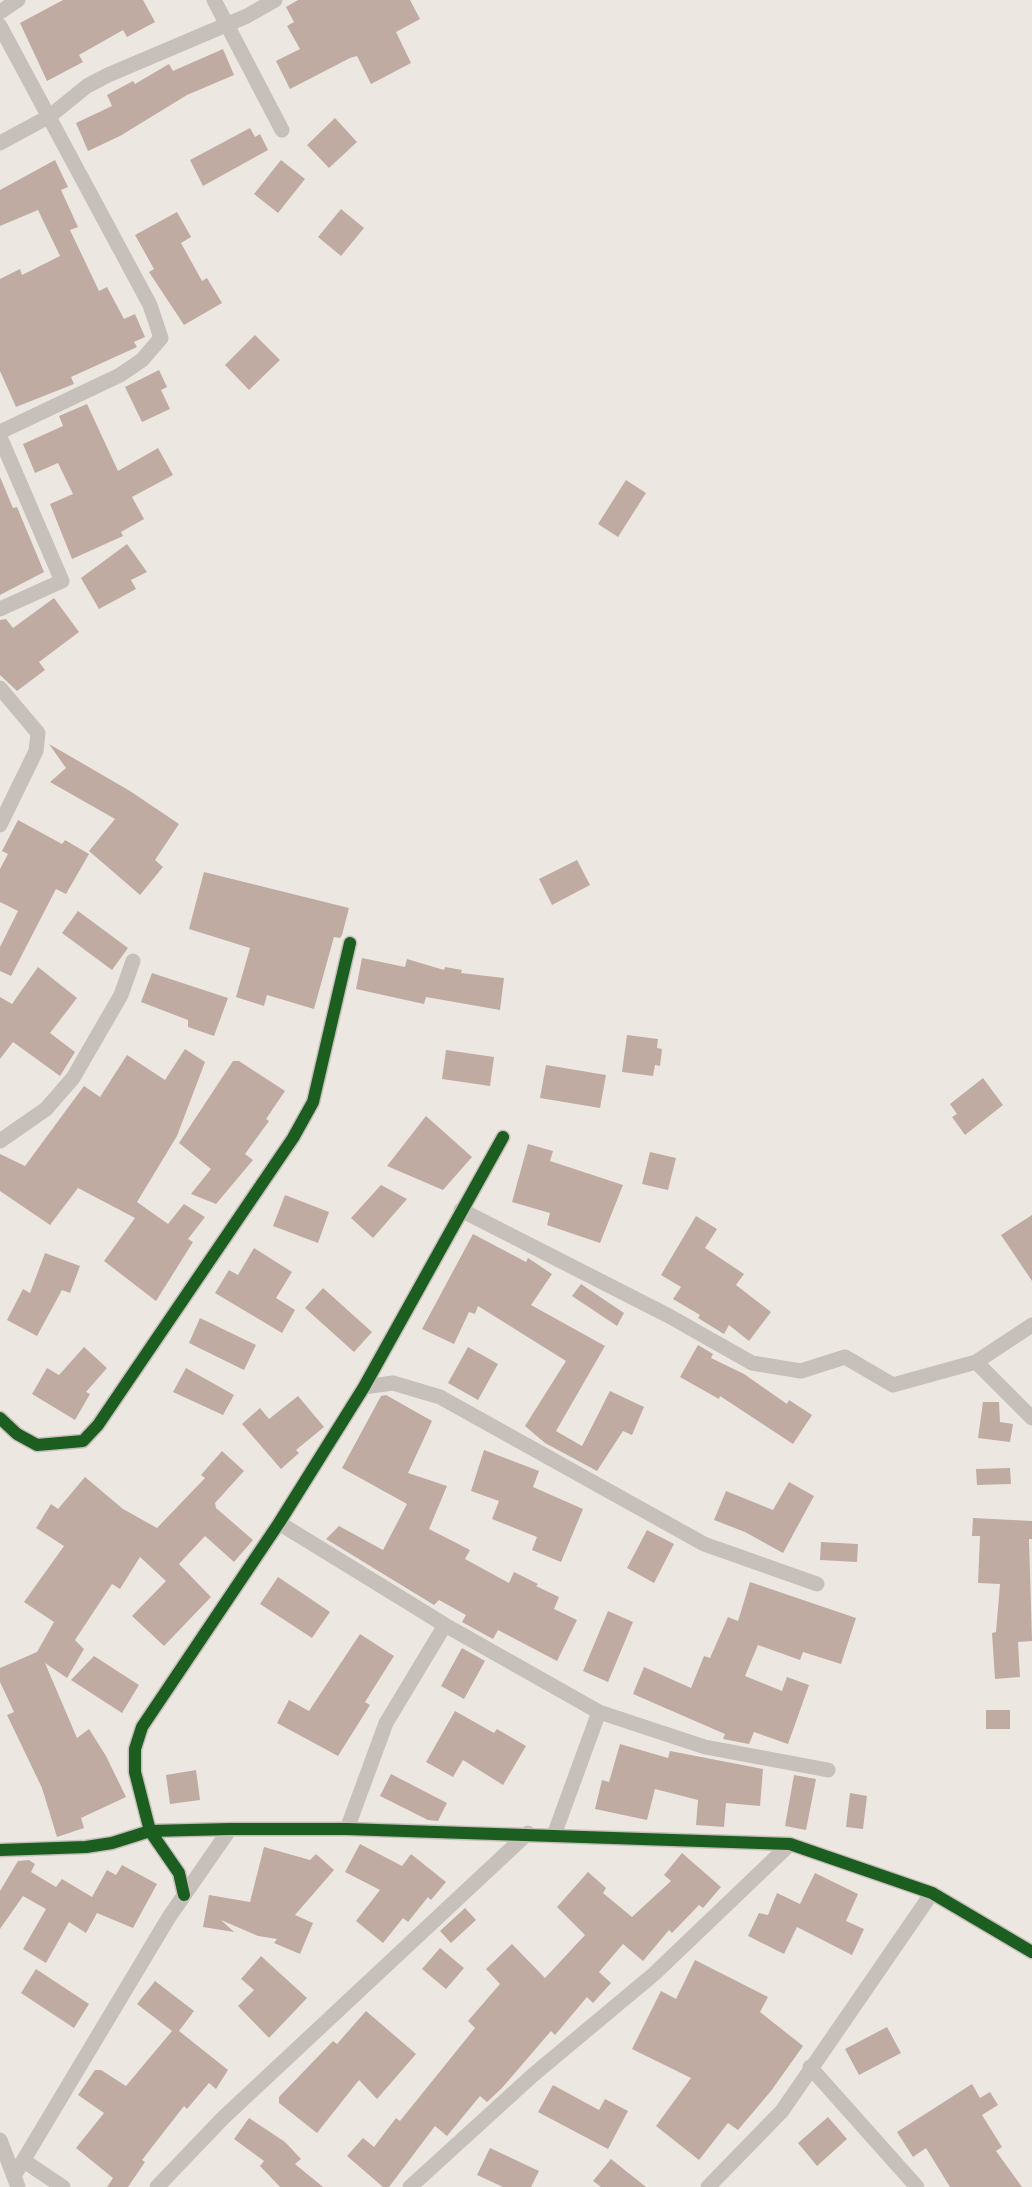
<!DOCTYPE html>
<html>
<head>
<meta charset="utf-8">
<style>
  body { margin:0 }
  canvas { display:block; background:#ede7e1 }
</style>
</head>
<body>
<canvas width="1032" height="2187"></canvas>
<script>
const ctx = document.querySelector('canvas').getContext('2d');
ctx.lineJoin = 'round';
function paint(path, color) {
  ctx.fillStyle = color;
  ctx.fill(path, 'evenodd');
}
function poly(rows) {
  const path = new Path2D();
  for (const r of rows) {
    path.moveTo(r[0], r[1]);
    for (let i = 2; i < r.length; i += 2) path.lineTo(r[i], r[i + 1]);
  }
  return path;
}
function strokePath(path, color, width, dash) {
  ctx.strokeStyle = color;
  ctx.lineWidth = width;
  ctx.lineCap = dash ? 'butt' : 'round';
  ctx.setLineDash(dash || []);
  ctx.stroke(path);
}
paint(poly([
  [63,0,143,0,155,22,127,37,123,30,79,55,83,62,47,81,20,23],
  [298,0,410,0,420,19,396,32,411,63,371,84,357,56,350,58,290,89,276,61,300,49,287,26,294,22,286,7],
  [223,49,234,75,187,95,120,136,88,151,76,123,112,106,107,95,133,81,135,84,169,64,173,71],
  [335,118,357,142,329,168,307,145],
  [250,128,255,137,260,134,268,150,203,186,190,160],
  [55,160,68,187,61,190,78,227,70,230,99,291,107,287,124,319,135,314,145,337,134,342,137,347,71,377,74,384,16,407,0,371,0,279,20,269,22,275,60,256,38,210,0,226,0,190],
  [281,160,305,179,278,213,254,194],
  [341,209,364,228,341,256,318,237],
  [177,212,191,237,181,243,202,281,207,278,222,303,184,325,149,272,154,269,135,235],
  [255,335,280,360,249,390,225,365],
  [159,370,167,387,161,390,170,409,142,422,125,387],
  [87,404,118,471,158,448,173,475,132,497,144,519,121,532,123,536,72,559,50,504,73,494,58,463,35,473,23,444,63,426,59,416],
  [0,477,13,508,17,507,44,572,0,595],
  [626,480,646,493,618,537,598,524],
  [127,544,147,572,131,580,136,589,99,609,81,578],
  [54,598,79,632,39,662,45,670,17,691,0,675,0,620,6,619,13,628],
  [49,744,130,791,179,824,155,860,163,867,140,895,89,851,115,819,50,782,66,768],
  [18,820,62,844,65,840,89,854,66,894,56,889,11,976,0,971,0,947,18,911,0,902,0,869,8,854,2,851],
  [577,860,590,885,552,905,539,879],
  [204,872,349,908,342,935,340,938,334,937,314,1009,267,995,264,1006,236,997,250,948,189,929],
  [78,911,128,948,112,970,62,933],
  [362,958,405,967,407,959,444,970,445,967,462,970,461,973,504,978,500,1010,426,997,424,1004,356,989],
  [38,967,77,998,50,1033,75,1052,60,1076,13,1042,0,1059,0,997,12,1004],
  [152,973,228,998,214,1036,188,1027,188,1020,141,1002],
  [627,1035,658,1039,657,1048,662,1049,660,1066,655,1065,653,1076,622,1072],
  [185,1049,205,1062,177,1136,137,1202,168,1224,184,1204,205,1217,188,1239,193,1242,156,1301,104,1261,135,1218,78,1188,50,1225,0,1191,0,1154,25,1166,84,1086,100,1097,127,1055,165,1080],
  [446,1050,494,1057,490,1086,442,1079],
  [233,1061,239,1061,285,1091,266,1119,269,1121,245,1154,253,1160,216,1204,191,1194,211,1169,179,1143],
  [546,1065,606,1075,600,1108,540,1098],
  [983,1078,1003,1105,965,1135,952,1117,957,1114,950,1104],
  [426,1116,472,1157,443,1190,387,1166],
  [528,1144,553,1151,550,1161,623,1185,600,1243,547,1225,550,1213,512,1202],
  [650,1152,676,1158,668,1190,642,1184],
  [381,1185,407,1199,373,1238,351,1218],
  [285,1195,329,1212,318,1243,273,1226],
  [1032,1215,1032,1281,1001,1235],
  [696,1216,717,1229,705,1248,744,1274,736,1285,771,1312,749,1341,729,1325,724,1334,698,1318,700,1315,673,1299,681,1287,661,1275],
  [473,1234,526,1262,528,1258,552,1274,531,1305,605,1346,556,1431,582,1446,610,1391,644,1407,632,1435,623,1431,597,1471,545,1443,525,1426,566,1361,478,1306,475,1314,469,1312,454,1344,422,1329],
  [254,1248,292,1272,276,1298,295,1310,282,1333,215,1293,229,1270,238,1275],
  [45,1253,80,1266,70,1293,62,1290,37,1336,7,1320,23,1289,30,1293],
  [581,1284,624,1313,617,1326,572,1296],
  [323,1288,372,1332,354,1352,305,1308],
  [200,1318,256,1345,244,1370,189,1343],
  [698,1345,713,1354,711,1358,744,1374,787,1404,789,1400,812,1415,793,1444,720,1396,719,1399,680,1377],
  [84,1347,107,1368,86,1392,90,1394,75,1420,32,1394,47,1368,59,1375],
  [468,1347,498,1364,478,1400,448,1383],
  [186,1368,234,1395,223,1415,173,1392],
  [386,1395,432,1421,408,1473,447,1486,429,1529,470,1550,465,1559,509,1583,514,1572,538,1584,536,1586,559,1597,554,1609,577,1620,557,1661,498,1630,493,1639,462,1622,466,1615,439,1600,434,1605,326,1539,339,1526,383,1550,407,1504,342,1468,381,1396],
  [298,1396,324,1427,296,1450,299,1453,281,1469,242,1424,260,1408,269,1419],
  [983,1402,999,1402,1000,1422,1013,1424,1010,1442,978,1438],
  [484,1450,539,1471,533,1487,583,1509,561,1562,532,1550,537,1537,492,1519,499,1501,471,1491],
  [222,1451,244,1471,215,1503,216,1508,253,1540,234,1562,205,1536,179,1564,211,1597,164,1646,132,1616,166,1581,140,1557,120,1589,112,1584,75,1640,84,1649,67,1678,45,1663,77,1738,89,1729,106,1756,126,1797,81,1818,84,1828,57,1837,42,1788,7,1715,14,1712,0,1682,0,1668,37,1652,54,1622,24,1602,64,1546,36,1528,51,1504,58,1509,85,1477,123,1509,157,1528,205,1478,201,1475],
  [1010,1468,1011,1484,977,1485,976,1469],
  [789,1482,814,1496,783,1553,745,1532,714,1520,726,1491,773,1510],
  [973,1518,1032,1521,1032,1539,1029,1539,1032,1641,1018,1642,1020,1677,995,1679,992,1633,996,1632,1000,1584,978,1583,980,1536,972,1536],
  [647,1530,674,1544,654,1583,627,1568],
  [821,1542,858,1544,857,1562,820,1560],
  [278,1577,330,1612,312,1638,260,1604],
  [750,1582,856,1618,841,1664,803,1652,800,1660,758,1645,745,1676,782,1691,787,1677,809,1685,788,1744,754,1732,749,1744,723,1739,725,1734,633,1694,644,1667,691,1688,704,1656,710,1658,728,1617,738,1621],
  [608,1611,633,1622,608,1682,583,1671],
  [360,1634,394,1656,365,1702,370,1705,338,1756,277,1723,289,1700,309,1711],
  [462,1648,485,1661,464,1699,441,1686],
  [94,1656,139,1685,122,1713,71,1680],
  [986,1710,1010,1710,1010,1729,986,1729],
  [455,1711,494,1733,497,1729,526,1746,503,1785,463,1760,453,1777,426,1762],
  [620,1744,668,1758,670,1751,763,1769,760,1806,726,1803,724,1827,696,1825,698,1800,655,1789,647,1820,595,1809,602,1780,609,1782],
  [196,1770,200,1800,170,1804,166,1775],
  [391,1774,447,1803,438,1821,428,1820,380,1796],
  [794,1775,816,1779,806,1830,785,1826],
  [850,1793,867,1796,863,1829,846,1827],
  [360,1844,402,1866,411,1854,446,1882,431,1900,428,1897,408,1922,403,1918,383,1943,356,1921,380,1890,345,1872],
  [264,1847,310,1860,316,1854,334,1870,295,1915,313,1923,300,1954,274,1943,277,1939,258,1936,221,1920,234,1932,203,1927,209,1895,250,1902],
  [682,1853,721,1887,703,1908,699,1905,672,1933,669,1930,643,1961,623,1944,599,1972,611,1983,593,2003,587,1997,555,2035,551,2031,502,2088,487,2102,480,2096,447,2136,435,2126,389,2187,383,2187,347,2156,363,2138,374,2147,396,2118,400,2121,475,2028,468,2021,500,1984,486,1969,512,1944,545,1978,585,1935,557,1907,588,1872,606,1888,603,1893,632,1917,671,1881,664,1875],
  [29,1860,35,1864,31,1872,56,1887,62,1879,92,1897,107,1870,116,1875,122,1865,157,1884,133,1928,97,1913,86,1933,69,1922,46,1963,23,1949,46,1909,23,1896,0,1929,0,1891,18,1861],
  [815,1873,858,1894,846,1921,864,1929,852,1955,797,1927,784,1954,748,1936,759,1913,768,1915,777,1893,800,1904],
  [465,1908,476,1920,451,1943,440,1931],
  [440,1948,464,1968,446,1989,422,1969],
  [261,1956,307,1998,269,2038,238,2006,254,1990,241,1979],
  [695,1960,768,1997,760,2012,803,2046,771,2091,738,2130,728,2123,699,2160,656,2126,691,2078,632,2049,661,1991,676,1999],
  [36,1969,89,2004,74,2028,21,1993],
  [155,1981,194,2011,179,2031,228,2070,216,2089,209,2083,187,2109,184,2106,142,2160,145,2162,128,2187,107,2187,113,2178,76,2148,104,2113,78,2095,95,2070,101,2070,126,2086,172,2031,137,2004],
  [366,2011,416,2054,377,2099,359,2080,317,2133,279,2103,279,2097,333,2041,337,2044],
  [887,2027,901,2053,859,2075,845,2049],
  [972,2084,980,2098,990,2092,998,2105,982,2115,1002,2147,996,2151,1022,2187,950,2187,926,2148,913,2157,897,2132],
  [553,2085,599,2110,605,2099,628,2111,608,2149,538,2112],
  [828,2117,847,2139,817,2166,798,2143],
  [249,2118,285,2142,301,2159,295,2164,323,2187,280,2187,260,2166,264,2161,234,2139],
  [490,2148,539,2171,531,2187,503,2187,477,2175],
  [611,2159,646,2187,601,2187,593,2181]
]), '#c0aba3');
strokePath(poly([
  [214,0,282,130],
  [0,12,18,0],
  [0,26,150,305,161,338,142,360,120,375,0,432],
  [0,143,50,116,87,86,108,75,247,16,275,0],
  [0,437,62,581,0,609],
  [0,688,38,733,36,751,0,825],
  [0,1141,46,1109,73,1078,121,995,133,961],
  [461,1210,669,1316,752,1363,801,1371,845,1357,893,1385,976,1362,1032,1325],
  [976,1362,1032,1418],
  [364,1387,393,1383,440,1397,704,1544,817,1584],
  [0,1418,17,1434,37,1445,83,1441,98,1425,293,1138,313,1102,350,943],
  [279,1523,445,1625,599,1712,705,1747,828,1770],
  [347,1829,386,1723,445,1625],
  [554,1835,599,1712],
  [0,1850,86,1847,112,1843,150,1831,230,1829,347,1829,790,1844,932,1893,1032,1952],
  [184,1895,179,1873,150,1831,135,1772,135,1749,142,1727,279,1523,364,1387,503,1137],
  [810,2067,917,2187],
  [0,2140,18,2187],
  [24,2161,63,2187],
  [14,2176,169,1917,230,1829],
  [157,2187,223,2118,528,1833],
  [410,2187,533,2075,654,1974,790,1844],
  [708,2187,782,2111,932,1893]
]), '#c6bfba', 15);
strokePath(poly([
  [0,1418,17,1434,37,1445,83,1441,98,1425,293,1138,313,1102,350,943],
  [0,1850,86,1847,112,1843,150,1831,230,1829,347,1829,790,1844,932,1893,1032,1952],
  [184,1895,179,1873,150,1831,135,1772,135,1749,142,1727,279,1523,364,1387,503,1137]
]), '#1b5e20', 12);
</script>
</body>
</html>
